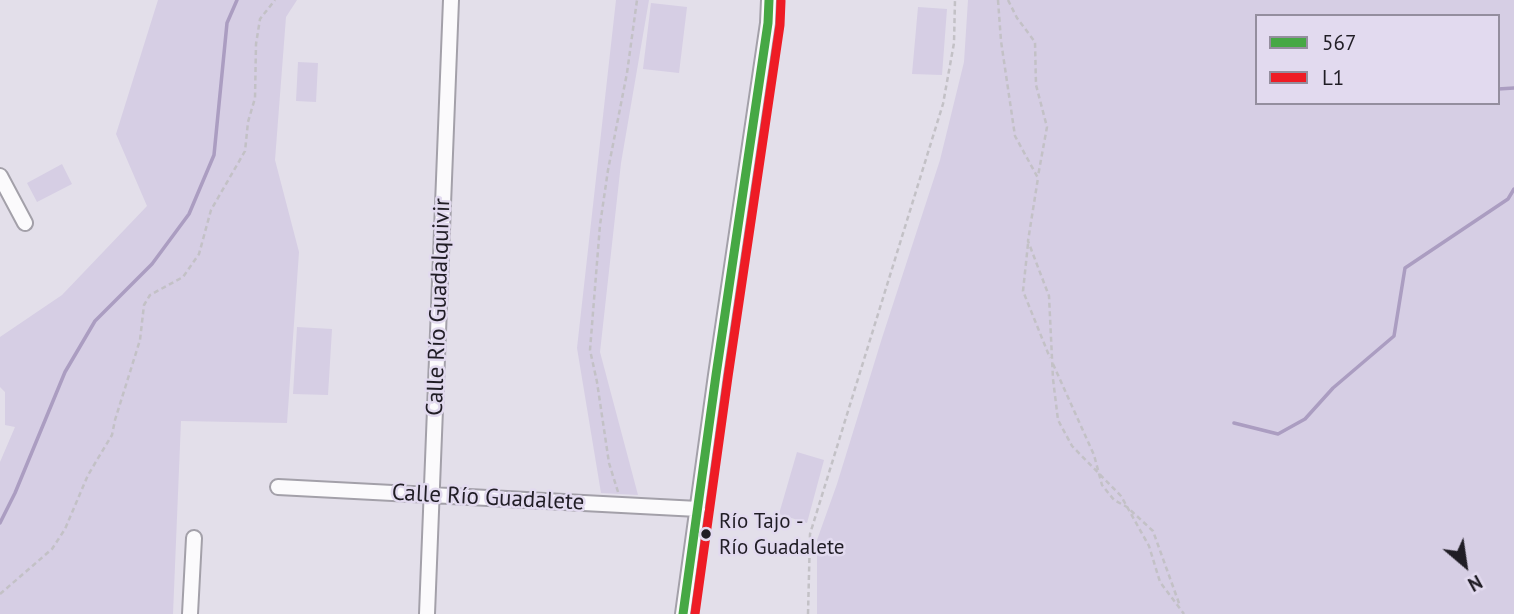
<!DOCTYPE html>
<html>
<head>
<meta charset="utf-8">
<style>
  body { margin:0 }
  #map { position:relative; width:1514px; height:614px; overflow:hidden; background:#e3dfea; font-family:"PT Sans",sans-serif }
  canvas { display:block }
  .legend { position:absolute; left:1255px; top:14px; width:245px; height:91px; box-sizing:border-box; background:#e2daef; border:2px solid #948e9e; margin:0; padding:9px 12px; list-style:none; font-size:21px; color:#201d25 }
  .legend li { display:flex; align-items:center; gap:14px; height:35px }
  .legend b { width:35px; border:2px solid #948e9e }
  .north { position:absolute; left:1430px; top:530px; width:70px; height:70px; -webkit-text-stroke:5px #e2daef; paint-order:stroke; rotate:151deg; font-size:19px; font-weight:700; line-height:28px; text-align:center; color:#201d25 }
  .north::after { content:''; display:block; margin:auto; width:24px; height:32px; background:#201d25; clip-path:polygon(50% 0,100% 100%,50% 72%,0 100%) }
</style>
</head>
<body>
<div id="map">
<canvas width="1514" height="614"></canvas>
<ul class="legend">
<li><b style="height:9px;background:#46a844"></b>567</li>
<li><b style="height:9px;background:#ee1c25"></b>L1</li>
</ul>
<div class="north">N</div>
</div>
<script>
const ctx = document.querySelector('canvas').getContext('2d');
ctx.lineJoin = 'round';
function paint(path, color) {
  ctx.fillStyle = color;
  ctx.fill(path, 'evenodd');
}
function poly(rows) {
  const path = new Path2D();
  for (const r of rows) {
    path.moveTo(r[0], r[1]);
    for (let i = 2; i < r.length; i += 2) path.lineTo(r[i], r[i + 1]);
  }
  return path;
}
function strokePath(path, color, width, dash) {
  ctx.strokeStyle = color;
  ctx.lineWidth = width;
  ctx.lineCap = dash ? 'butt' : 'round';
  ctx.setLineDash(dash || []);
  ctx.stroke(path);
}
function drawText(font, color, halo, rows, align = 'center') {
  ctx.font = font + ' "PT Sans",sans-serif';
  ctx.lineWidth = 5;
  ctx.setLineDash([]);
  ctx.textBaseline = 'middle';
  ctx.strokeStyle = halo;
  ctx.fillStyle = color;
  for (const [text, x, y, turn = 0] of rows) {
    ctx.save();
    ctx.translate(x, y);
    ctx.rotate((+turn || 0) * Math.PI / 180);
    ctx.textAlign = isNaN(turn) ? turn : align;
    if (halo) ctx.strokeText(text, 0, 0);
    ctx.fillText(text, 0, 0);
    ctx.restore();
  }
}
paint(poly([
  [158,0,297,0,286,17,275,160,299,252,287,423,181,421,173,614,0,614,0,462,15,427,5,425,5,392,0,387,0,337,62,295,147,206,116,134],
  [616,0,649,0,621,163,600,352,638,495,601,493,577,348],
  [968,0,1514,0,1514,614,817,614,817,540,837,484,882,338,940,160,964,62],
  [1257,16,1498,16,1498,103,1257,103],
  [651,3,687,7,679,73,643,69],
  [918,7,947,9,942,75,912,74],
  [298,62,318,63,316,102,296,101],
  [62,164,72,184,37,202,27,183],
  [297,327,332,329,328,395,293,394],
  [797,452,824,460,807,523,779,514]
]), '#d6cee4');
strokePath(poly([
  [1498,89,1514,88],
  [1234,423,1278,434,1305,419,1333,388,1394,336,1405,268,1508,199,1514,189],
  [0,523,15,493,65,372,95,321,152,264,189,214,214,155,227,23,237,0]
]), '#ab9dc1', 3.5);
const street = poly([
  [0,176,25,223],
  [278,487,698,509],
  [190,614,194,538],
  [427,614,451,0],
  [683,614,716,375,768,23,769,0]
]);
strokePath(street, '#a3a0a9', 18);
strokePath(poly([
  [998,0,1001,41,1015,136,1038,178,1028,241,1049,296,1053,379,1058,420,1072,446,1121,496,1149,546,1160,582,1184,614],
  [1008,0,1017,18,1035,42,1036,85,1047,127,1038,176],
  [1028,244,1023,291,1050,358],
  [1053,364,1094,455,1102,485,1114,500,1127,507,1153,531,1180,606],
  [618,492,609,463,597,382,590,350,600,225,608,170,627,73,637,0],
  [0,594,52,549,65,529,88,475,112,435,115,420,140,340,144,305,150,295,183,277,199,254,211,210,245,151,248,122,255,98,256,44,260,19,275,0],
  [808,614,810,534,943,104,954,43,955,0]
]), '#c3c1c6', 2.5, [5, 3.5]);
strokePath(street, '#fbfafc', 14);
strokePath(poly([
  [683,614,716,375,768,23,769,0]
]), '#46a844', 9);
strokePath(poly([
  [695,614,728,377,780,25,781,1]
]), '#ee1c25', 9);
for (const [x, y, r, color] of [
  [706,534,6,"#201d25"]
]) {
  const dot = new Path2D();
  dot.arc(x, y, r, 0, 2 * Math.PI);
  ctx.fillStyle = color;
  ctx.fill(dot);
  strokePath(dot, '#e2daef', 2.5);
}
drawText('21px', '#201d25', '#e2daef', [
  ["Río Tajo -",719,522],
  ["Río Guadalete",719,548]
], 'left');
drawText('23px', '#201d25', '#e2daef', [
  ["Calle Río Guadalquivir",439,307,-88],
  ["Calle Río Guadalete",488,498,3]
]);
</script>
</body>
</html>
